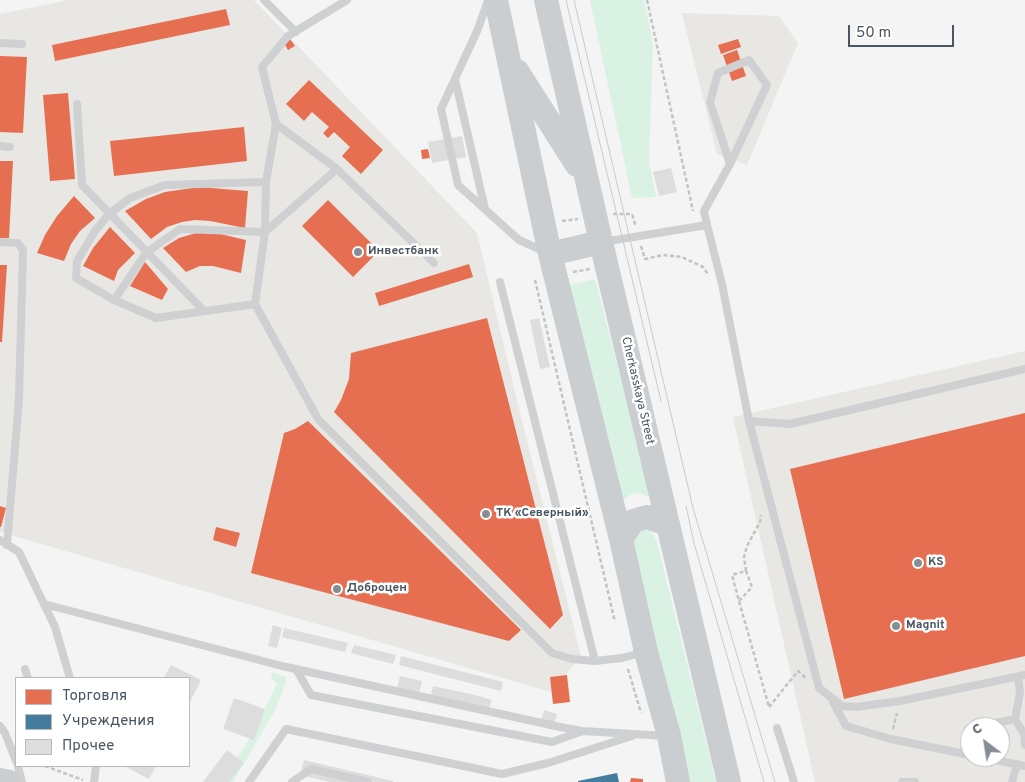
<!DOCTYPE html>
<html>
<head>
<meta charset="utf-8">
<style>
  body { margin:0 }
  #map { position:relative; width:1025px; height:782px; overflow:hidden; background:#f4f4f4; font-family:Overpass,sans-serif }
  canvas { display:block }
  .legend { position:absolute; left:15px; top:677px; width:175px; height:90px; box-sizing:border-box; background:#fff; border:1px solid #b7bbc0; margin:0; padding:6px 9px; list-style:none; font-size:15px; color:#4a5661 }
  .legend li { display:flex; align-items:center; gap:10px; height:25px }
  .legend b { width:25px; border:1px solid #b7bbc0 }
  .north { position:absolute; left:960px; top:717px; width:50px; height:50px; box-sizing:border-box; background:#fff; border:1px solid #b7bbc0; border-radius:50%; rotate:329deg; font-size:14px; font-weight:700; line-height:20px; text-align:center; color:#4a5661 }
  .north::after { content:''; display:block; margin:auto; width:18px; height:22px; background:#868d94; clip-path:polygon(50% 0,100% 100%,50% 72%,0 100%) }
  .scale { position:absolute; left:848px; top:25px; width:106px; height:22px; box-sizing:border-box; border:2px solid #4a5661; border-top:0; padding-left:6px; font-size:15px; line-height:18px; white-space:nowrap; color:#4a5661; -webkit-text-stroke:4px #fff; paint-order:stroke }
</style>
</head>
<body>
<div id="map">
<canvas width="1025" height="782"></canvas>
<ul class="legend">
<li><b style="height:14px;background:#e76f51"></b>Торговля</li>
<li><b style="height:14px;background:#457b9d"></b>Учреждения</li>
<li><b style="height:14px;background:#ddddde"></b>Прочее</li>
</ul>
<div class="north">С</div>
<div class="scale">50 m</div>
</div>
<script>
const ctx = document.querySelector('canvas').getContext('2d');
ctx.lineJoin = 'round';
function paint(path, color) {
  ctx.fillStyle = color;
  ctx.fill(path, 'evenodd');
}
function poly(rows) {
  const path = new Path2D();
  for (const r of rows) {
    path.moveTo(r[0], r[1]);
    for (let i = 2; i < r.length; i += 2) path.lineTo(r[i], r[i + 1]);
  }
  return path;
}
function strokePath(path, color, width, dash) {
  ctx.strokeStyle = color;
  ctx.lineWidth = width;
  ctx.lineCap = dash ? 'butt' : 'round';
  ctx.setLineDash(dash || []);
  ctx.stroke(path);
}
function drawText(font, color, halo, rows, align = 'center') {
  ctx.font = font + ' Overpass,sans-serif';
  ctx.lineWidth = 5;
  ctx.setLineDash([]);
  ctx.textBaseline = 'middle';
  ctx.strokeStyle = halo;
  ctx.fillStyle = color;
  for (const [text, x, y, turn = 0] of rows) {
    ctx.save();
    ctx.translate(x, y);
    ctx.rotate((+turn || 0) * Math.PI / 180);
    ctx.textAlign = isNaN(turn) ? turn : align;
    if (halo) ctx.strokeText(text, 0, 0);
    ctx.fillText(text, 0, 0);
    ctx.restore();
  }
}
paint(poly([
  [68,0,254,0,477,233,521,417,581,656,551,692,0,532,0,14],
  [682,13,779,16,798,43,747,165,717,154],
  [1025,351,1025,782,815,782,733,417],
  [970,727,1000,727,1000,757,970,757]
]), '#e8e7e3');
paint(poly([
  [590,0,644,0,653,44,649,161,656,197,632,198],
  [595,279,652,498,640,493,630,495,621,503,570,285],
  [645,529,652,532,657,542,716,782,688,782,630,543,637,531],
  [271,672,286,677,286,682,274,712,233,782,222,782,248,741,277,684,272,679]
]), '#d9f2e3');
paint(poly([
  [226,9,230,25,55,61,52,45],
  [290,39,295,46,288,50,284,43],
  [738,39,741,47,721,54,718,45],
  [737,50,746,76,732,81,723,55],
  [0,56,27,57,23,133,0,132],
  [309,80,383,150,361,174,342,156,350,147,334,132,328,138,323,133,329,127,312,112,304,121,286,104],
  [68,93,75,179,50,181,43,95],
  [244,127,247,161,114,176,110,141],
  [428,149,430,158,422,159,421,150],
  [0,161,13,161,9,238,0,238],
  [199,187,248,191,245,228,210,221,195,220,182,222,167,227,151,239,125,211,146,199,165,192],
  [74,196,95,218,80,231,71,244,64,261,37,253,45,235,57,216],
  [328,200,379,251,353,277,302,226],
  [110,227,135,253,118,270,114,281,83,266,93,248],
  [196,233,216,233,246,240,241,273,213,266,200,266,186,272,163,248,179,238],
  [145,262,168,289,162,300,130,286],
  [469,264,473,277,379,306,375,293],
  [0,265,7,265,2,342,0,342],
  [487,318,563,615,550,629,334,412,341,400,349,379,351,353],
  [1025,413,1025,656,844,699,790,469],
  [308,421,521,630,509,641,251,573,284,433,295,429],
  [0,506,6,508,1,527,0,527],
  [216,527,240,533,236,547,213,540],
  [567,675,570,702,553,704,550,677],
  [1000,729,1005,729,1008,747,1000,749],
  [631,778,643,779,643,782,630,782]
]), '#e76f51');
paint(poly([
  [617,773,619,782,578,782,578,781]
]), '#457b9d');
paint(poly([
  [462,136,466,157,432,163,428,142],
  [671,168,677,192,659,196,653,172],
  [539,318,550,367,540,369,530,320],
  [273,625,282,628,277,648,268,646],
  [284,628,348,643,345,652,282,637],
  [354,645,396,655,393,664,351,653],
  [401,656,503,682,501,691,399,665],
  [171,665,201,680,189,704,189,678,164,678],
  [400,676,422,681,419,694,397,689],
  [433,686,475,695,492,700,489,709,430,698],
  [234,698,265,709,254,740,223,729],
  [544,710,557,714,554,724,541,721],
  [227,750,244,763,229,782,203,782],
  [304,760,393,781,393,782,330,782,300,775],
  [124,766,156,766,149,779]
]), '#ddddde');
strokePath(poly([
  [647,0,693,211],
  [613,214,632,214,636,227],
  [562,221,578,219],
  [641,246,645,259,663,255,682,257,703,267,708,274],
  [573,272,590,269],
  [535,280,615,622],
  [746,571,744,557,747,546,760,522,761,515],
  [739,601,752,587,746,571,732,575,739,601,769,707],
  [628,669,641,713],
  [769,707,798,671,806,678],
  [893,729,897,713],
  [45,766,83,780]
]), '#bcc7c4', 2.5, [4, 2.5]);
strokePath(poly([
  [264,0,296,32],
  [347,0,288,36,262,67,276,124,337,169,434,263],
  [488,0,478,29,441,109,458,185,519,240,546,252],
  [0,43,22,44],
  [455,79,485,209],
  [77,104,82,185,204,311],
  [276,124,266,182,265,232,255,304,318,419,552,653,572,659,595,661],
  [0,146,10,147],
  [707,225,704,211,730,164,767,85,749,60,718,73,710,102,730,164],
  [0,242,18,243,23,250,19,398,7,545],
  [603,242,707,225,722,284,749,421,819,688,842,706,856,707,900,701,1025,675],
  [500,282,595,661,622,658,644,652],
  [114,300,147,252,180,229,265,232,337,169],
  [255,304,156,318,114,300,76,278,77,261,95,231,109,214,130,198,165,185,266,182],
  [749,421,790,424,1025,369],
  [0,540,19,552,55,627,70,678],
  [44,604,282,666,560,727,582,731,667,736],
  [25,669,28,678],
  [296,669,311,695,552,742,580,732],
  [1018,677,1020,693,1015,719,1024,734,1025,745],
  [833,702,846,726,891,739,970,755],
  [0,726,5,733,16,761],
  [977,727,1015,719],
  [777,728,794,782],
  [968,729,970,728],
  [981,757,1025,766],
  [18,766,22,782],
  [94,782,96,766],
  [249,782,286,729,502,774,548,763,632,736],
  [292,782,311,769,368,782],
  [902,782,915,782],
  [1012,782,1017,764]
]), '#ced0d2', 8);
strokePath(poly([
  [496,0,550,254,621,539,646,652,669,736,678,782],
  [546,0,601,242,729,782],
  [517,71,577,165],
  [550,254,601,242],
  [621,539,633,521,647,517,668,524],
  [0,780,9,782]
]), '#caced1', 24);
strokePath(poly([
  [566,0,661,401],
  [574,0,693,508,775,782],
  [686,506,694,543,764,782]
]), '#c9cacc', 1);
for (const [x, y, r, color] of [
  [358,252,5,"#868d94"],
  [486,514,5,"#868d94"],
  [918,563,5,"#868d94"],
  [337,589,5,"#868d94"],
  [896,626,5,"#868d94"]
]) {
  const dot = new Path2D();
  dot.arc(x, y, r, 0, 2 * Math.PI);
  ctx.fillStyle = color;
  ctx.fill(dot);
  strokePath(dot, '#fff', 2);
}
drawText('bold 12px', '#4a5661', '#fff', [
  ["Инвестбанк",368,252],
  ["ТК «Северный»",496,514],
  ["KS",928,563],
  ["Доброцен",347,589],
  ["Magnit",906,626]
], 'left');
drawText('12px', '#4a5661', '#fff', [
  ["Cherkasskaya Street",637,391,77]
]);
</script>
</body>
</html>
